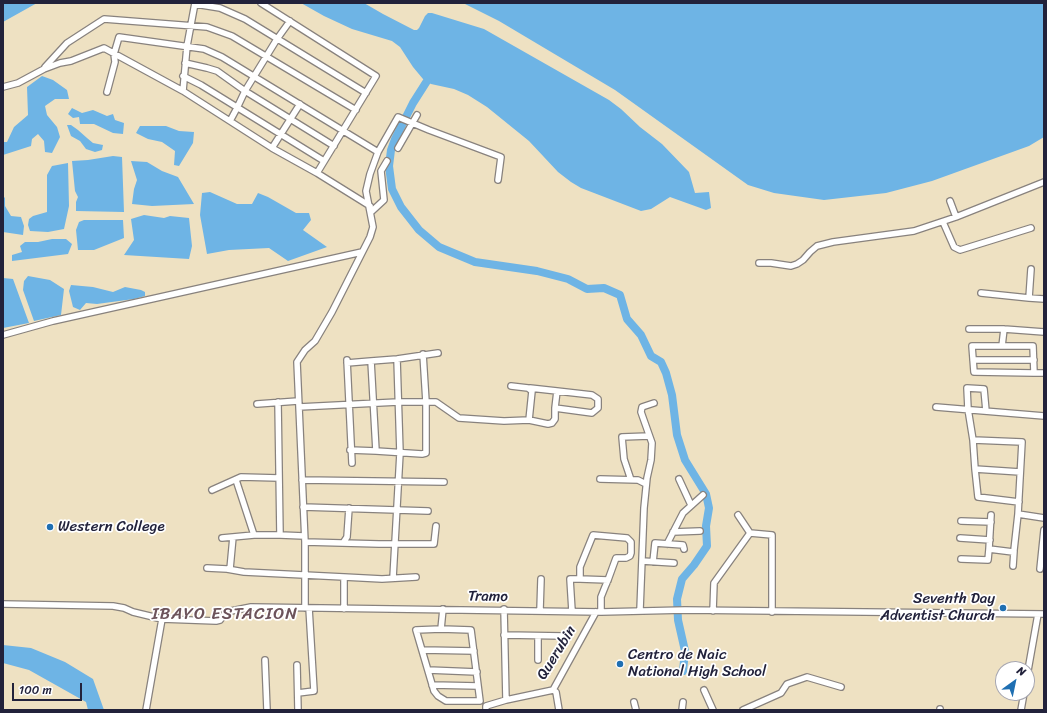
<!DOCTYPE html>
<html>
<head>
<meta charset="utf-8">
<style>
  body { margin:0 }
  #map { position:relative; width:1047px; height:713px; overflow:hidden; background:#eee1c2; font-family:Sriracha,sans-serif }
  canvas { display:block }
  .frame { position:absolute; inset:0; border:4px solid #22223b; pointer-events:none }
  .north { position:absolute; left:995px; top:661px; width:40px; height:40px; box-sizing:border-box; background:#fff; border:1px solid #a7a7b1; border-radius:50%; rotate:33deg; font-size:11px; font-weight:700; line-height:16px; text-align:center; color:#22223b }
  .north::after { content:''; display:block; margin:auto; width:14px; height:18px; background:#1f6fb2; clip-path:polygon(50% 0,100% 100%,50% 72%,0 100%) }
  .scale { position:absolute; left:12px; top:683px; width:70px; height:18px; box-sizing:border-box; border:2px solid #22223b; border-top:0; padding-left:5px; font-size:12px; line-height:14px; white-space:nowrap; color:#22223b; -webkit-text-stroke:3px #fff; paint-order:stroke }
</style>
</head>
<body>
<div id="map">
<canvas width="1047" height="713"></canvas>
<div class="frame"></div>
<div class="north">N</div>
<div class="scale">100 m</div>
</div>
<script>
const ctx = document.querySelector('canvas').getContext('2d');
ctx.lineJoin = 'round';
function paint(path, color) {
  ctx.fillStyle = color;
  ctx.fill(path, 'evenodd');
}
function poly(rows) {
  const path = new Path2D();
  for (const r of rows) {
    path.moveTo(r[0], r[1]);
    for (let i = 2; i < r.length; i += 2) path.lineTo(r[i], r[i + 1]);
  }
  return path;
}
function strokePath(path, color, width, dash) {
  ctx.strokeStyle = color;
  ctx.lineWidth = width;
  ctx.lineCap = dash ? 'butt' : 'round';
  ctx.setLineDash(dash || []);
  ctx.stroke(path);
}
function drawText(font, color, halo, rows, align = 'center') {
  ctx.font = font + ' Sriracha,sans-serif';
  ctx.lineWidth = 3.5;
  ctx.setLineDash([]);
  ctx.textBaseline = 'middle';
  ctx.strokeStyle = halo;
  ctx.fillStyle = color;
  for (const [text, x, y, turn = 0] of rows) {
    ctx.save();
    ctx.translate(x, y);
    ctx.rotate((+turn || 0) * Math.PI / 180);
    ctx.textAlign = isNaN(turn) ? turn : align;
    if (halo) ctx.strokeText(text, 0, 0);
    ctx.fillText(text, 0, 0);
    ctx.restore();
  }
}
paint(poly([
  [3,3,37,3,3,22],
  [301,3,364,3,383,14,414,30,417,30,419,28,425,16,428,13,432,13,484,29,609,100,621,109,640,127,662,144,689,172,695,193,709,192,711,208,706,210,670,197,651,209,641,211,581,188,571,182,558,172,529,141,487,107,468,95,454,89,431,84,423,79,413,67,400,47,392,41,352,29,324,16],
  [463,3,1044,3,1044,137,1029,146,932,181,886,193,824,200,774,193,748,185,615,90,499,21],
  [42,76,53,80,67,90,69,99,55,99,45,106,47,115,57,127,60,137,52,153,45,152,44,141,38,134,32,139,31,146,3,155,3,142,7,142,14,127,28,115,27,87],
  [72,108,82,113,93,110,107,116,113,114,115,120,124,123,123,134,113,133,94,124,80,124,79,117,73,118,68,114],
  [67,125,71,125,78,130,87,138,93,143,103,145,102,150,95,152,86,149,80,141,71,136],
  [140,126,166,126,179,131,194,132,193,143,179,166,174,165,175,151,162,142,148,139,136,133],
  [113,156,122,157,124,212,76,211,76,202,78,197,75,191,72,161,88,160],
  [131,161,147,162,162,171,178,177,194,204,152,206,132,204,134,189,137,180],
  [68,163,69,206,64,229,48,232,30,231,28,225,29,219,33,216,47,212,47,175,52,166],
  [210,192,237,204,252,204,258,193,268,197,296,213,309,213,311,220,303,230,327,247,288,261,269,248,229,250,207,254,200,215,202,193],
  [3,196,5,198,5,206,11,216,21,217,24,226,23,235,3,232],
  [144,215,164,218,170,216,189,218,192,246,189,259,124,255,134,240,131,219],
  [84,220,123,220,124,238,94,250,78,250,76,230,79,222],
  [52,239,66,239,72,244,68,254,12,261,12,255,22,252,20,246,25,242,38,242],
  [28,276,50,280,64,289,61,315,34,321,23,290,24,281],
  [3,278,13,279,29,323,3,328],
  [71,285,93,287,113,292,125,287,141,290,145,292,145,296,134,299,97,304,86,303,80,310,73,307,69,291],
  [3,645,31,648,65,662,93,679,104,710,88,710,86,702,29,670,3,663]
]), '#6eb4e5');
strokePath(poly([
  [427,81,413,103,395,139,391,150,389,166,392,189,401,207,419,230,439,247,475,262,537,271,568,279,587,289,604,288,620,295,627,319,641,335,651,356,661,362,666,373,672,395,677,435,685,460,706,494,709,508,706,526,707,546,694,565,682,579,677,599,678,620,685,651,683,671]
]), '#6eb4e5', 8);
const minor = poly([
  [261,3,376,76,317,173,370,206],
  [195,4,220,8,245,19,366,93],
  [185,63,207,68,217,71,245,91,334,146],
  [45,67,67,43,104,19,207,27,232,36,356,110],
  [183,76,201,85,324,161],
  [3,87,18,83,44,69,60,63,71,61,104,48,183,91,272,148,317,173],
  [183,91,187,46,195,3],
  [107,92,115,62,114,54,119,37,204,49,222,57,378,152],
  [230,121,237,108,245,91,277,39,290,21],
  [272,148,300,104],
  [398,148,417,115],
  [950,201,956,217],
  [371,212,384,200,381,171,387,161],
  [943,222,954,247,960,250,1031,228],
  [759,263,771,263,791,266,797,264,803,260,810,252,817,246,833,242,914,231,956,217,1044,182],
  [1031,269,1029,298,1044,299],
  [981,293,1029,298],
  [969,329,1004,329,1044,332],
  [3,335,53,321,362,252],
  [1002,346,1004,329],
  [347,360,352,463],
  [973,360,1034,360],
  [371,361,397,359,438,353],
  [347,363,371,361,376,451],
  [1034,373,1033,346,972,346,974,372,1034,373,1044,373],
  [511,386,528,388,532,391,529,420],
  [530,388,557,391],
  [278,402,280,535,304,536],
  [257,404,298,401],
  [299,407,398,402,436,402,459,418,504,421,529,420,548,424,552,423,555,419,555,408,557,391,592,395,598,399,598,408,592,413,555,408],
  [936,407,1044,416],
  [986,411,984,389,967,388,968,409,973,440,975,469,1020,472],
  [973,440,1022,442,1018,514],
  [350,450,376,451,422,454,426,453,426,402,423,354],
  [975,469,978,497,1019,502],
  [600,479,638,480,646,484],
  [679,479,691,505],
  [236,480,254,535,282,535],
  [302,480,444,482],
  [631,480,624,459,622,437,649,436],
  [212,490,241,477,279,478],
  [303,507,428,511],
  [991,515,989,549,1013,552,1014,550,1018,514,1044,518],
  [961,521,991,522],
  [673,532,700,531],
  [750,533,772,535,772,612],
  [222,538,254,535],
  [960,538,990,540],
  [305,542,379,544,434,544,436,526],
  [343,543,347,537,349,508],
  [667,544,683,513,703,495],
  [961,559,988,560,989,549],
  [642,561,674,563],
  [653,562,655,543,683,545,684,549],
  [1013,566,1014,551],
  [207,568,227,569,244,572,344,577,382,579,416,577],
  [230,569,233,537],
  [1040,569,1044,530],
  [344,577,344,609],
  [393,578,400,453,397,359],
  [3,604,113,606,124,608,133,612,162,619,216,621,220,620,226,612,251,607,601,612,685,610,1044,614],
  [305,608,305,542,297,362,305,350,315,341,332,312,370,237,373,227,366,191,370,174,378,152,398,117,429,130,501,157,498,180],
  [504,609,506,700],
  [540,610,541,579],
  [640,610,644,508,647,478,651,460,652,443,641,412,642,407,654,403],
  [572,611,570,579,580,579],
  [713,611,714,583,750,533,738,515],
  [601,612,601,597,605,587,608,580,616,558,626,558,630,556,631,553,631,542,627,538,593,535,580,567,580,579,608,580],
  [441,629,471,630,480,701,446,701,438,696,434,691,416,630,441,629],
  [441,629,443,609],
  [504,635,564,636],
  [422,650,474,651],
  [265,660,267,710],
  [538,660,538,636],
  [297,665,298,710],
  [428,670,477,672],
  [1027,676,1038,614],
  [432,685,478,686],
  [553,690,556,692,559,710],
  [704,690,713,710],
  [298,693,314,691,309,608],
  [634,702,636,710],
  [146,710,162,619],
  [486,710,486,706,506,700,553,690,596,612],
  [682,710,683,702],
  [743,710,781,693,787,684,807,677,841,687],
  [940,710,940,709],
  [1021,710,1024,693]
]);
strokePath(minor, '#88827e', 8);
strokePath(minor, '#fff', 5.5);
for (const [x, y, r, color] of [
  [50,527,4,"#1f6fb2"],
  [1003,608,4,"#1f6fb2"],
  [620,664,4,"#1f6fb2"]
]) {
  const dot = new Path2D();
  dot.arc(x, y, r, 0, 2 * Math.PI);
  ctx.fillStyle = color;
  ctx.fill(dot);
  strokePath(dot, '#fff', 1.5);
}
drawText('15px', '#22223b', '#fff', [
  ["Western College",58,527],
  ["Seventh Day",995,599,"right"],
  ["Adventist Church",995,616,"right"],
  ["Centro de Naic",628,655],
  ["National High School",628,672]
], 'left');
drawText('15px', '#22223b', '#fff', [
  ["Tramo",488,597,1],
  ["Querubin",557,653,-58]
]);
ctx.letterSpacing = '1px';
drawText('17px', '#6c535a', '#fff', [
  ["IBAYO ESTACION",225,615]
]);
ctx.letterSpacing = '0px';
</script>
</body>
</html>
